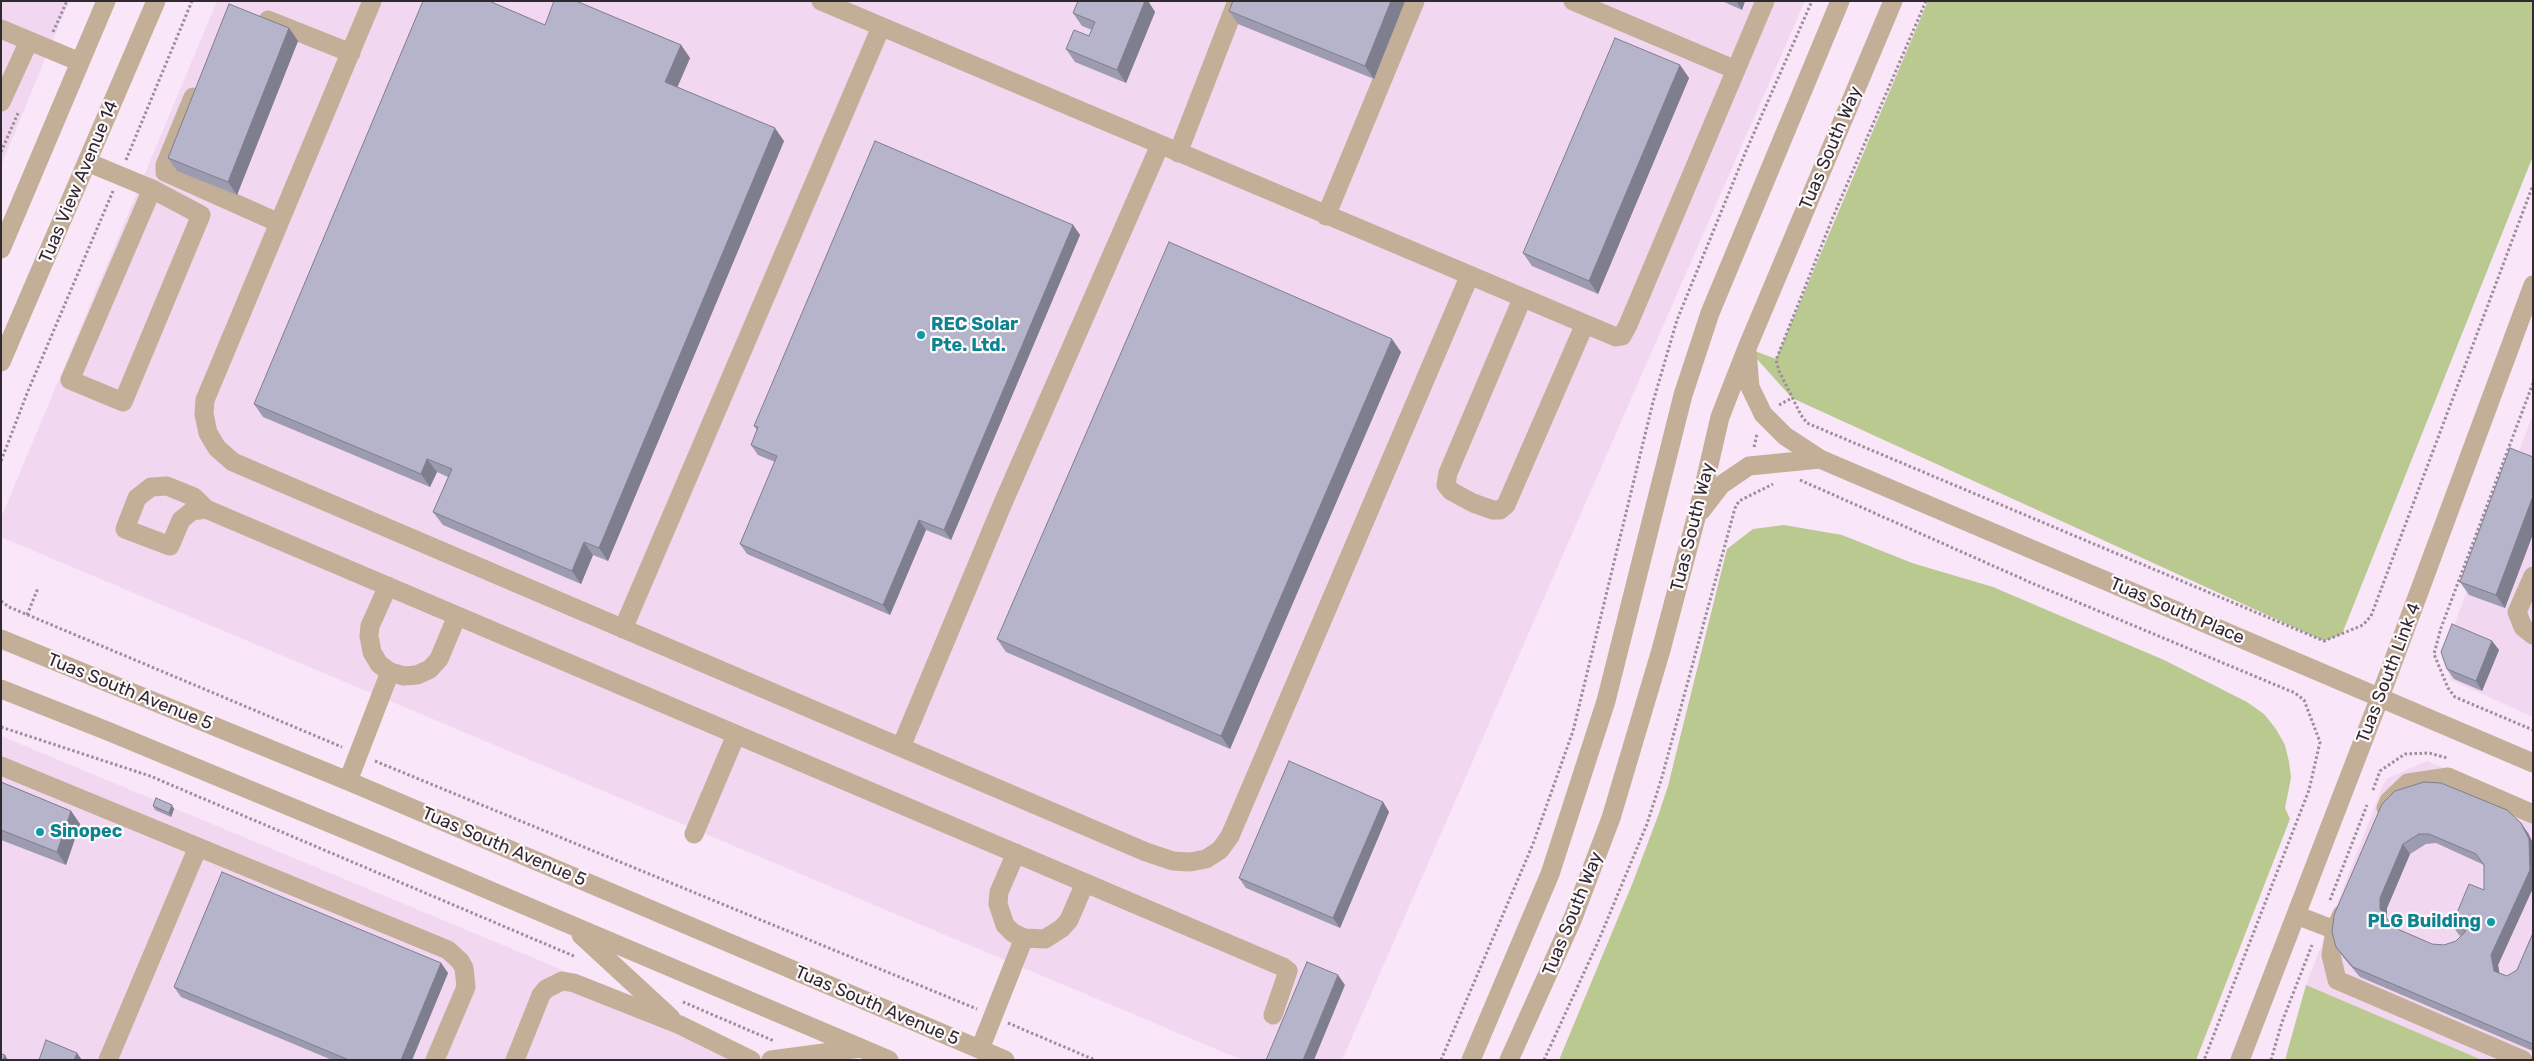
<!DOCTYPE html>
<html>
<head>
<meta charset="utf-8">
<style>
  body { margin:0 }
  #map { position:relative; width:2534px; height:1061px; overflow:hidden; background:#f9e6f8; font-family:Rubik,sans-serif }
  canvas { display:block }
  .frame { position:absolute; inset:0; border:2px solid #302930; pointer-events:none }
</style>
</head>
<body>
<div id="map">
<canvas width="2534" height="1061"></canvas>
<div class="frame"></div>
</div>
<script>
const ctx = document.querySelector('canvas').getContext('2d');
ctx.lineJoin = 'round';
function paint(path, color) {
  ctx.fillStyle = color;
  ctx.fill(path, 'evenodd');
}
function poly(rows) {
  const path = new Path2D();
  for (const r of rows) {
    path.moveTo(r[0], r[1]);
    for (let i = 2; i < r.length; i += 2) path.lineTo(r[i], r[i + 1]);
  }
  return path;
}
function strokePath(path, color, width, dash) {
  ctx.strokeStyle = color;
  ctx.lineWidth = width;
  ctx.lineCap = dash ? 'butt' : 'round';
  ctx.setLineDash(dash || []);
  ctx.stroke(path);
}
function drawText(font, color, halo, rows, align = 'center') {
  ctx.font = font + ' Rubik,sans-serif';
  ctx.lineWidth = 4.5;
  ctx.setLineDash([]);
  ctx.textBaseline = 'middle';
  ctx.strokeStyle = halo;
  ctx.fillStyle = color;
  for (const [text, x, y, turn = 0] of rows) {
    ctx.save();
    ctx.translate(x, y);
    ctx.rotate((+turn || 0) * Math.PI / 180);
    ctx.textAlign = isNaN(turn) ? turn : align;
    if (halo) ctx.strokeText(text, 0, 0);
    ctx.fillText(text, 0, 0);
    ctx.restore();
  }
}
paint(poly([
  [1,1,69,1,1,166],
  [217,1,1805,1,1342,1060,1242,1060,1,537,1,518],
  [2533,414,2533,717,2451,680,2442,658],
  [1,736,541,961,772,1060,1,1060],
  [2427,761,2533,804,2533,1060,2482,1060,2306,985,2383,785,2388,778]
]), '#f1d7ef');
paint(poly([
  [1928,1,2533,1,2533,156,2342,634,2324,641,1792,398,1747,348,1776,359],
  [1784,525,1842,535,1912,563,1993,587,2164,660,2247,702,2264,714,2276,729,2285,745,2289,762,2291,778,2285,808,2290,819,2196,1060,1559,1060,1633,882,1658,816,1668,786,1727,549,1753,529],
  [2306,985,2482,1060,2285,1060]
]), '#b9c98f');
strokePath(poly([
  [1926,1,1833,217,1776,360,1779,371,1801,415,1807,423,2324,641,2363,625,2371,616,2533,185],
  [53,32,67,1],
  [1,152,19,111],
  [126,160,192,1],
  [2533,383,2441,628,2434,654,2448,688,2455,697,2533,730],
  [1779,405,1792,398],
  [1754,447,1757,434],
  [1,461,28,391,113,191],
  [1800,480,2034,584,2295,693,2304,700,2320,742,2309,790,2204,1060],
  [1,601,9,607,342,747],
  [27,615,38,588],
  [1,727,150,776,576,957],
  [375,761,977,1009],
  [2373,790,2380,771,2405,754,2429,753,2447,758],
  [2330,900,2367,805],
  [683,1002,774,1041],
  [1008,1023,1095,1060],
  [1441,1060,1533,844,1573,731,1653,402,1677,320,1746,151,1812,1],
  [1544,1060,1598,942,1647,824,1662,777,1735,508,1739,501,1773,484],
  [2271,1060,2282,1022,2312,945]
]), '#9b8e9a', 3, [2.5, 2.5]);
strokePath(poly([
  [372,1,205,400,204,414,208,433,217,448,233,462,1146,852,1173,861,1190,862,1206,859,1220,850,1230,836,1469,277],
  [821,1,1616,337,1622,336,1628,325,1765,1],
  [1573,1,1736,70],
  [268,20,351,53],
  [1,29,80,62],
  [193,97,165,165,165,172,279,223],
  [1,102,29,41],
  [1178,153,1237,1],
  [87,162,152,189,201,215,123,402,70,380,152,189],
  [1326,216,1415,1],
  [1,249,106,1],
  [1522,299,1448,473,1446,485,1451,491,1473,503,1493,510,1500,510,1506,505,1584,326],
  [1747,351,1750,387,1763,414,1785,436,1820,459,2533,763],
  [1,362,156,1],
  [206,509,192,511,181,520,170,546,125,529,137,498,151,487,167,486,194,497,206,509,1283,967,1288,971,1273,1015],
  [1701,511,1721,485,1749,466,1820,459],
  [2533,576,2517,612,2523,627,2533,635],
  [388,586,370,626,369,636,372,652,379,664,390,672,404,676,417,675,430,669,439,659,457,616],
  [623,629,881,27],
  [1,639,348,781,1005,1060],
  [1,689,105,730,385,846,889,1060],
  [901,747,1003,503,1160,145],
  [1,766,448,950,460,961,464,968,466,987,435,1060],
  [348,781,390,672],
  [2386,808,2389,801,2408,783,2448,777,2533,814],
  [694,834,736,735],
  [1016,853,999,892,998,904,1005,925,1013,933,1024,938,1045,939,1062,928,1069,920,1085,883],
  [2342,914,2335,930,2331,955,2337,980,2523,1060],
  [2296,915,2335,930],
  [581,935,671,1018],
  [980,1049,1024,938],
  [108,1060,198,847],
  [515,1060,541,995,546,989,562,981,574,983,680,1025,751,1060],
  [771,1060,861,1048],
  [1471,1060,1550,874,1606,701,1683,395,1710,313,1840,1],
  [1509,1060,1573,918,1611,818,1661,650,1701,499,1720,417,1747,348,1893,1],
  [2240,1060,2380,697,2533,285]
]), '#c3af97', 19);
paint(poly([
  [1078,1,1148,1,1155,12,1126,83,1075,62,1066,49,1089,36,1092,30,1082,26,1073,13],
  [1233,1,1405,1,1374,79,1238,24,1229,11],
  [1722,1,1745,1,1742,10],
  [545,25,681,45,690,58,677,87,784,141,608,561,593,555,581,584,443,525,433,512,448,477,437,472,430,487,263,417,254,404],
  [289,28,298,41,237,195,177,171,168,158],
  [1680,65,1689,78,1598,294,1532,266,1523,253],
  [1073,225,1080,235,951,540,926,530,890,615,747,554,740,544,775,462,758,455,751,445,757,430,754,426],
  [1401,352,1230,749,1006,652,997,639],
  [2533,457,2533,534,2505,608,2469,595,2460,582],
  [2492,641,2499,650,2482,691,2454,679,2447,669],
  [1,782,71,811,80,824,66,865,1,840],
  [1383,802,1389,812,1340,928,1246,888,1239,878],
  [2382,804,2528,833,2533,843,2533,888,2498,965,2499,973,2507,976,2517,970,2533,933,2533,1051,2360,977,2343,957,2336,947],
  [2436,843,2482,864,2484,866,2484,890,2452,925,2459,935,2461,936,2456,941,2444,945,2432,944,2393,927,2387,919,2387,908,2410,854,2426,844],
  [153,806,174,809,171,817,155,810],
  [441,963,448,973,412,1060,332,1060,181,997,174,987]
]), '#9d9baf');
paint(poly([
  [1145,1,1148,1,1155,12,1126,83,1117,70],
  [1391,1,1405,1,1374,79,1365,66],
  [1736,1,1745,1,1742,10],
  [289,28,298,41,237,195,228,182],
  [681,45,690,58,674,95,665,82],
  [1680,65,1689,78,1598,294,1589,281],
  [775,128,784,141,608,561,599,548],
  [1073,225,1080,235,951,540,944,530],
  [1392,339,1401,352,1230,749,1221,736],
  [427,459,437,472,430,487,421,474],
  [2533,496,2533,534,2505,608,2496,595],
  [919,520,926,530,890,615,883,605],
  [584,542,593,555,581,584,572,571],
  [2492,641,2499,650,2482,691,2476,681],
  [1383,802,1389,812,1340,928,1333,918],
  [172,805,174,809,171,817,169,813],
  [71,811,80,824,66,865,57,852],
  [2521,823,2528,833,2533,843,2533,888,2498,965,2501,981,2494,971,2491,955],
  [2403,844,2410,854,2387,908,2387,919,2380,909,2380,898],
  [441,963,448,973,412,1060,401,1060],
  [1338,975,1345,985,1314,1060,1303,1060],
  [77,1053,82,1060,74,1060],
  [5,1055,8,1060,3,1060]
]), '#7f7e8e');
const building = poly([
  [423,1,489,1,545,25,554,1,576,1,681,45,665,82,775,128,599,548,584,542,572,571,433,512,452,469,427,459,421,474,254,404,423,1],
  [1078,1,1145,1,1117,70,1066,49,1074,30,1089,36,1095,22,1073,13,1078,1],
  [1233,1,1391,1,1365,66,1229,11,1233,1],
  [229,4,289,28,228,182,168,158,229,4],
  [1615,38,1680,65,1589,281,1523,253,1615,38],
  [875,141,1073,225,944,530,919,520,883,605,740,544,777,456,751,445,758,427,754,426,875,141],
  [1169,242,1392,339,1221,736,997,639,1169,242],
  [2510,448,2533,457,2533,496,2496,595,2460,582,2510,448],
  [2452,624,2492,641,2476,681,2447,669,2441,652,2452,624],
  [1289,761,1383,802,1333,918,1239,878,1289,761],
  [1,782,71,811,57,852,1,830,1,782],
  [2424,782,2441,783,2507,810,2521,823,2529,839,2530,870,2491,955,2494,971,2507,976,2517,970,2533,933,2533,1044,2353,967,2336,947,2332,932,2334,915,2382,804,2395,791,2424,782],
  [2419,834,2429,834,2476,854,2484,865,2484,890,2469,884,2452,925,2466,931,2456,941,2444,945,2432,944,2393,927,2380,909,2380,898,2403,844,2419,834],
  [156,798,172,805,169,813,153,806,156,798],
  [222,872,441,963,401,1060,349,1060,174,987,222,872],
  [1307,962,1338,975,1303,1060,1266,1060,1307,962],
  [46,1040,77,1053,74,1060,39,1060,46,1040],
  [1,1054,5,1055,3,1060,1,1060,1,1054]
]);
paint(building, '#b6b4cb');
strokePath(building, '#7f7e8e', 1);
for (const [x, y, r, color] of [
  [921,335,5,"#0f9aa8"],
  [40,832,5,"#0f9aa8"],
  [2491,922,5,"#0f9aa8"]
]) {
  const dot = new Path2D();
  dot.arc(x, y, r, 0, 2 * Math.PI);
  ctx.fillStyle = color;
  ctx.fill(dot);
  strokePath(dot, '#fdf9fc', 2);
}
drawText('18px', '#302930', '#fdf9fc', [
  ["Tuas South Way",1831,148,-67],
  ["Tuas View Avenue 14",79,182,-67],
  ["Tuas South Way",1693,527,-76],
  ["Tuas South Place",2177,611,23],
  ["Tuas South Link 4",2389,673,-69],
  ["Tuas South Avenue 5",130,692,22],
  ["Tuas South Avenue 5",504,847,23],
  ["Tuas South Way",1573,914,-68],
  ["Tuas South Avenue 5",877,1006,23]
]);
drawText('bold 18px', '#0d838f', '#fdf9fc', [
  ["REC Solar",931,325],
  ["Pte. Ltd.",931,346],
  ["Sinopec",50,832],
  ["PLG Building",2481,922,"right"]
], 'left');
</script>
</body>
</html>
